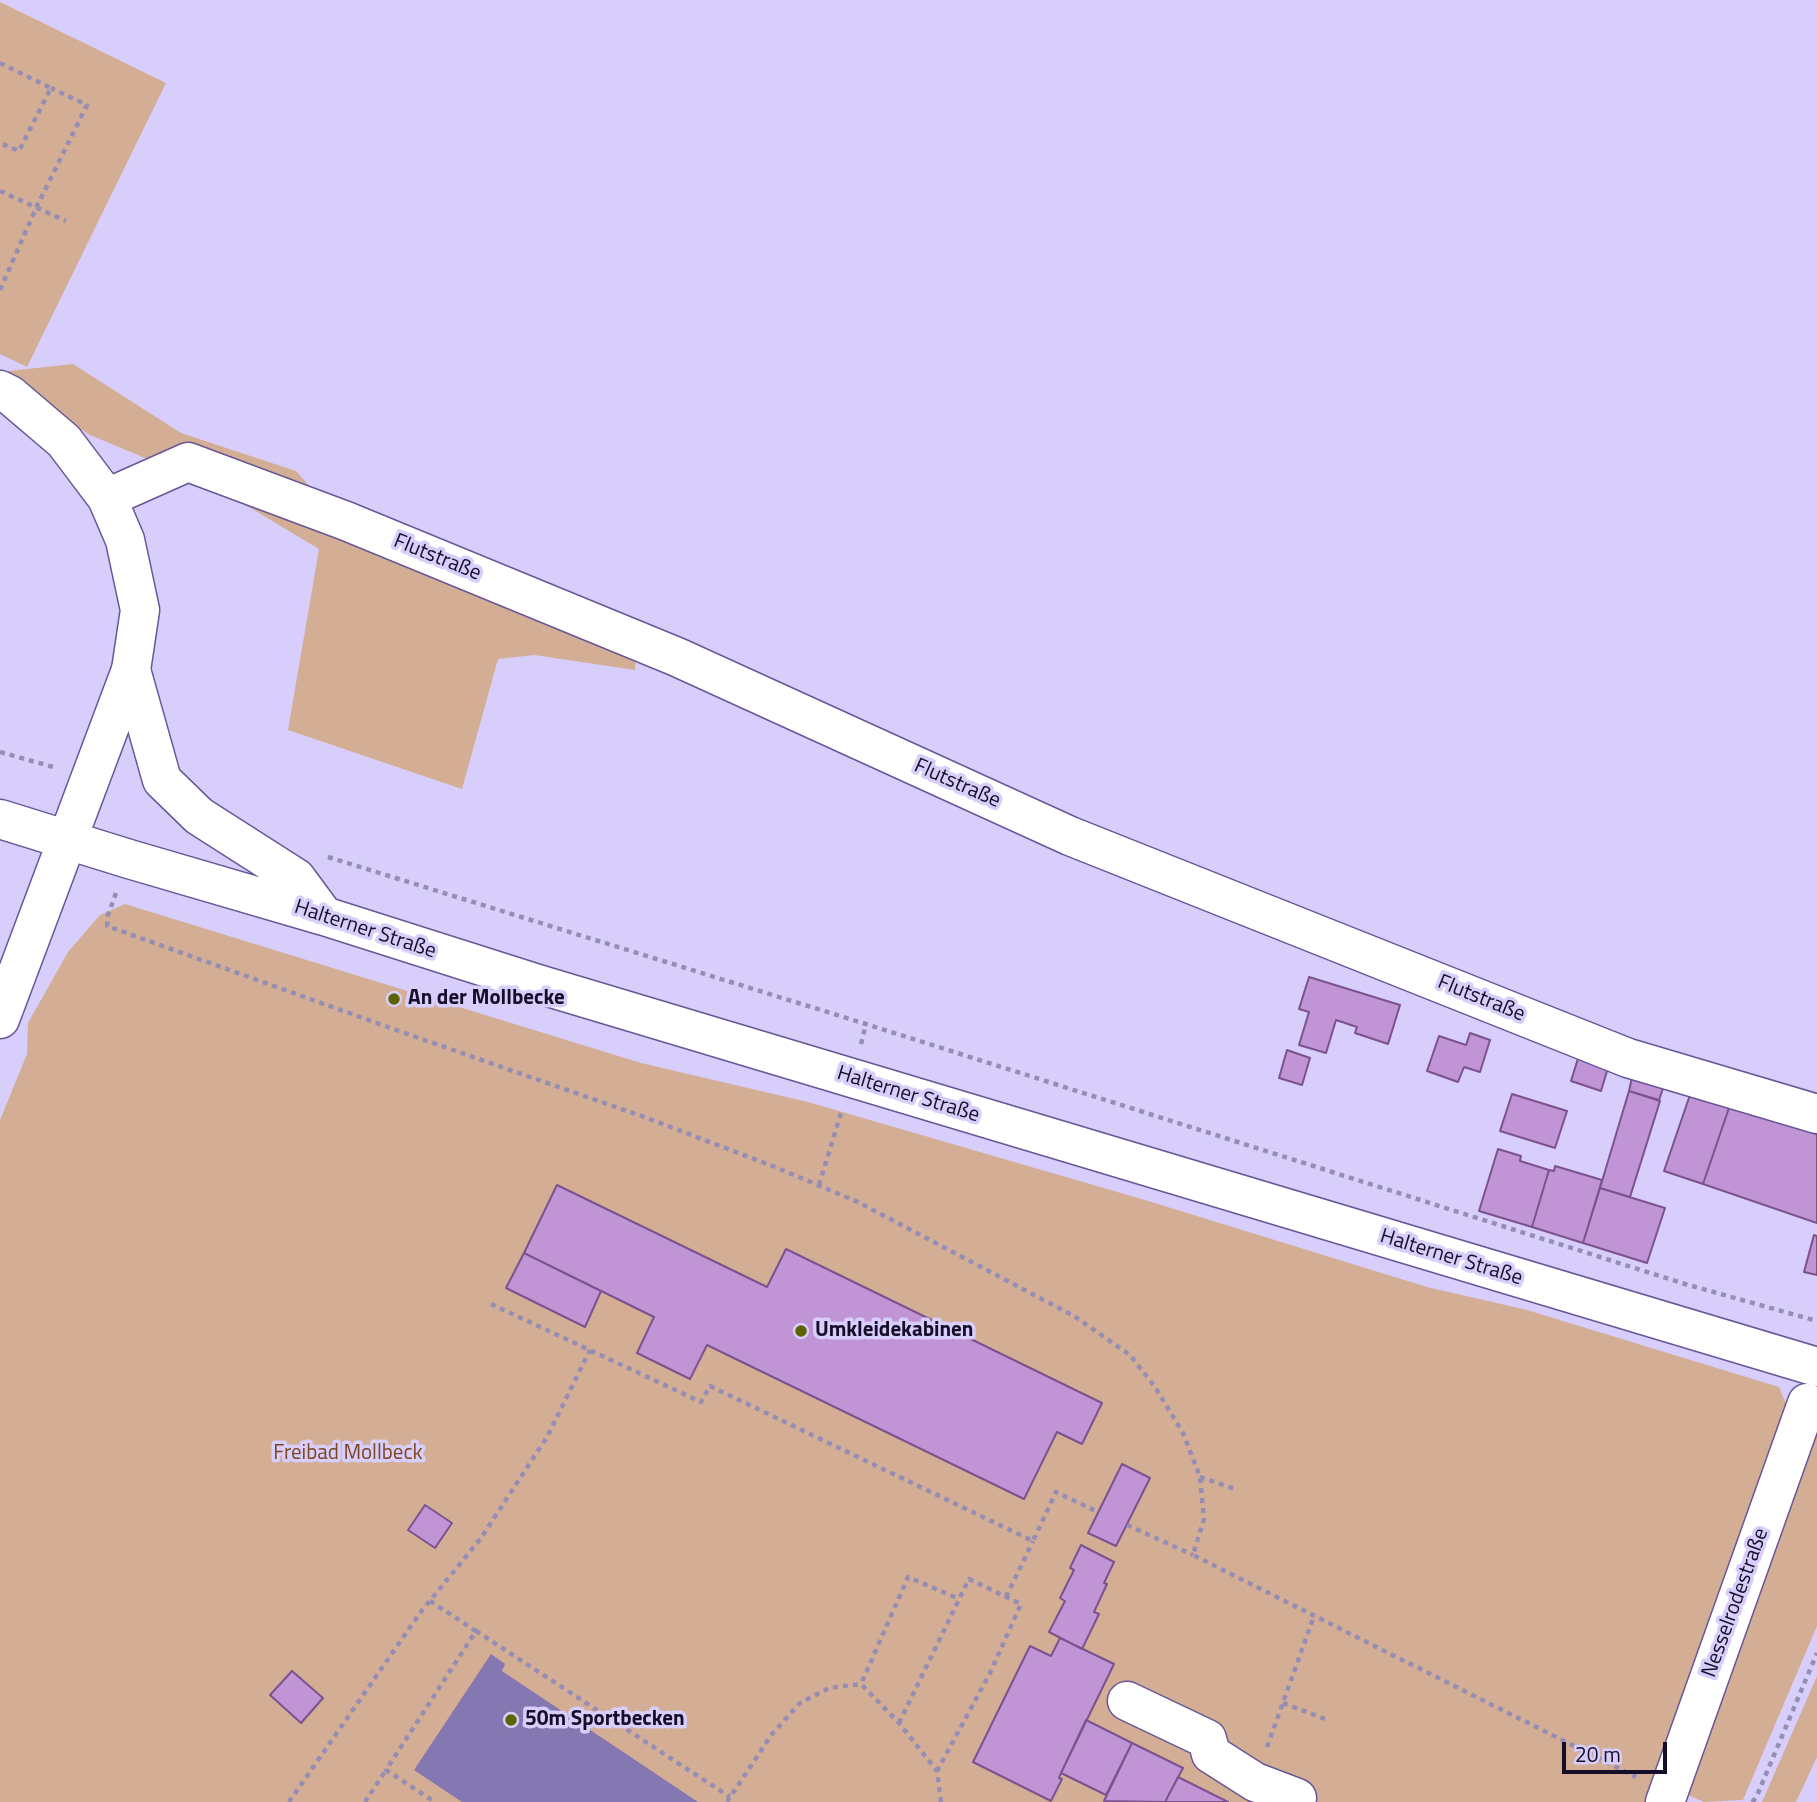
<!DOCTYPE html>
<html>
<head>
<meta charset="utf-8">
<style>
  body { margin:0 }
  #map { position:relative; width:1817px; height:1802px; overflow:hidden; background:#d7cefb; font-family:"Titillium Web",sans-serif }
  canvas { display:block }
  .scale { position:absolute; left:1562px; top:1742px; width:105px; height:32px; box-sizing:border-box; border:4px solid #160e28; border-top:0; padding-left:9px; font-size:21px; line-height:24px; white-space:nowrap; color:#160e28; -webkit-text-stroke:5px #d7cefb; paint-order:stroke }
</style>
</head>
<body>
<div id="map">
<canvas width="1817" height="1802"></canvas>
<div class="scale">20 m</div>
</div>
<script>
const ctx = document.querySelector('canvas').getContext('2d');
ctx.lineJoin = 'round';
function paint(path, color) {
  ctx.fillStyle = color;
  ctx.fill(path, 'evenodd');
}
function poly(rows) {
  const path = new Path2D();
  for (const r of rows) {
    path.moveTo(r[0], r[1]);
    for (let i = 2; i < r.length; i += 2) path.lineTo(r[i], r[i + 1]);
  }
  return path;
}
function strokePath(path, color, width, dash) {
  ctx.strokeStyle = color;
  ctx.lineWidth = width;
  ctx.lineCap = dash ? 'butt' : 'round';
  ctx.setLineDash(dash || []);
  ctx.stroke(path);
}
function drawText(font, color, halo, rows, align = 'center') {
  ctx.font = font + ' "Titillium Web",sans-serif';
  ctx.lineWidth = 7;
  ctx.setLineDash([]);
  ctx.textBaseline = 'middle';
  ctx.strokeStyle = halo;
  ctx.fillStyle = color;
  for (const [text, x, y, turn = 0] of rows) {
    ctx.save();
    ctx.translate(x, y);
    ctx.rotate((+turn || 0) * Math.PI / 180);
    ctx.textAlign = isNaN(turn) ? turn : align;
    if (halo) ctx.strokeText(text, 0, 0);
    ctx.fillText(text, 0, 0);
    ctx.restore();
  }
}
paint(poly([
  [0,2,166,83,27,367,0,354],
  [73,364,181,433,296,471,347,529,636,653,635,670,534,655,498,659,462,789,288,730,319,549,217,488,90,435,0,378,0,372],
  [125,904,641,1063,808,1102,1145,1200,1427,1287,1527,1310,1779,1387,1787,1406,1646,1802,0,1802,0,1120,27,1054,28,1023,68,952,100,915],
  [1817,1426,1817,1626,1743,1800,1704,1802,1683,1793],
  [1817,1676,1817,1757,1796,1802,1762,1802]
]), '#d3ae95');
paint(poly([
  [491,1654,505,1664,502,1671,698,1802,462,1802,414,1770]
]), '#8577b2');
const building = poly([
  [1309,977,1400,1005,1388,1044,1355,1033,1357,1027,1336,1020,1326,1053,1299,1045,1309,1012,1299,1009,1309,977],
  [1470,1033,1490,1040,1480,1072,1464,1067,1458,1082,1427,1071,1439,1036,1466,1045,1470,1033],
  [1287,1050,1310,1058,1302,1085,1279,1078,1287,1050],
  [1580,1052,1610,1061,1601,1091,1571,1081,1580,1052],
  [1634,1069,1666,1080,1659,1100,1629,1091,1634,1069],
  [1692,1089,1731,1102,1703,1184,1664,1171,1692,1089],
  [1629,1091,1660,1101,1630,1197,1600,1188,1629,1091],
  [1512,1094,1567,1111,1555,1148,1500,1131,1512,1094],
  [1731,1102,1817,1134,1817,1223,1703,1184,1731,1102],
  [1498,1149,1521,1156,1520,1161,1549,1170,1532,1227,1479,1211,1498,1149],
  [1555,1166,1602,1180,1583,1243,1532,1227,1549,1170,1554,1171,1555,1166],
  [557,1185,767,1287,786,1249,1102,1403,1082,1444,1057,1432,1024,1499,707,1345,690,1379,637,1353,654,1317,524,1253,557,1185],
  [1600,1188,1665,1208,1647,1263,1583,1243,1600,1188],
  [1814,1235,1817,1236,1817,1275,1804,1272,1814,1235],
  [524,1253,601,1291,585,1327,506,1288,524,1253],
  [1122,1464,1150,1478,1116,1546,1088,1533,1122,1464],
  [425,1505,452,1523,435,1548,408,1530,425,1505],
  [1081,1545,1114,1562,1104,1583,1107,1584,1094,1612,1099,1614,1082,1649,1049,1632,1065,1601,1060,1598,1074,1570,1070,1568,1081,1545],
  [1060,1638,1114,1664,1061,1773,1059,1778,1062,1779,1051,1801,973,1762,1030,1646,1051,1656,1060,1638],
  [292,1671,323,1698,301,1723,270,1695,292,1671],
  [1086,1720,1132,1743,1106,1795,1061,1773,1086,1720],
  [1132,1743,1183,1768,1165,1802,1104,1801,1132,1743],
  [1178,1777,1228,1802,1165,1802,1178,1777]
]);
paint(building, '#c194d6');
strokePath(building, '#7b528e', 2);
const minor = poly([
  [0,390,10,395,64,441,107,498,125,540,140,610,131,670,0,1019],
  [107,498,188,462,346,521,677,657,1070,836,1628,1058,1817,1114],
  [1127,1701,1207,1739,1211,1754,1255,1782,1297,1798],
  [1665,1802,1807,1403]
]);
const secondary = poly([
  [131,670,162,780,199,816,296,878,324,916],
  [0,819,129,859,324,916,538,984,1817,1367],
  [0,990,5,1003]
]);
strokePath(minor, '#685698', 41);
strokePath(secondary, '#685698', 41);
strokePath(poly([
  [0,63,51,88,19,151,0,143],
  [0,191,66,221],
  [0,290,36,208,87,105,51,88],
  [0,752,57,768],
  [328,857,866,1024,1685,1284,1817,1321],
  [116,893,108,915,107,926,399,1031,647,1118,775,1167,858,1202,1074,1316,1130,1355,1155,1387,1183,1433,1200,1477,1204,1519,1193,1555,1636,1777],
  [861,1044,866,1024],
  [819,1185,841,1113],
  [491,1304,701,1402,710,1386,1033,1541,1056,1492,1098,1512],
  [1200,1477,1235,1489],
  [1127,1525,1193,1555],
  [1006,1597,1033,1541],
  [430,1601,476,1631,386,1770,435,1802],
  [476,1631,730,1797],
  [1283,1703,1325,1719],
  [899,1723,969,1579,1021,1604,990,1673,937,1771],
  [1267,1747,1314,1616],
  [289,1802,420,1613,481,1538,547,1437,590,1350],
  [365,1802,386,1770],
  [727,1802,772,1734,800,1703,829,1688,861,1684],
  [941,1802,937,1771,899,1723,861,1684,908,1577,959,1599],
  [1752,1802,1756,1798,1817,1653]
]), '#968db4', 4.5, [5, 5]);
strokePath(minor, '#fff', 38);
strokePath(secondary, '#fff', 38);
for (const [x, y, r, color] of [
  [394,999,7,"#5c6300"],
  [801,1331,7,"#5c6300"],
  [511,1720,7,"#5c6300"]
]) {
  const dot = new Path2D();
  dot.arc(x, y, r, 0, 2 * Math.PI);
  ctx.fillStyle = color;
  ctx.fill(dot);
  strokePath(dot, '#d7cefb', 2.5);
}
drawText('21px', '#160e28', '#d7cefb', [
  ["Flutstraße",437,558,22],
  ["Flutstraße",957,784,24],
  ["Halterner Straße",365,930,18],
  ["Flutstraße",1481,999,22],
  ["Halterner Straße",908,1095,17],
  ["Halterner Straße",1451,1258,17],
  ["Nesselrodestraße",1736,1603,-70]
]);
drawText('bold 21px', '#160e28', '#d7cefb', [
  ["An der Mollbecke",408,999],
  ["Umkleidekabinen",815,1331],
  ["50m Sportbecken",525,1720]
], 'left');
drawText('21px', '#7d451b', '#d7cefb', [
  ["Freibad Mollbeck",348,1454]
]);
</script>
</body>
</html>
